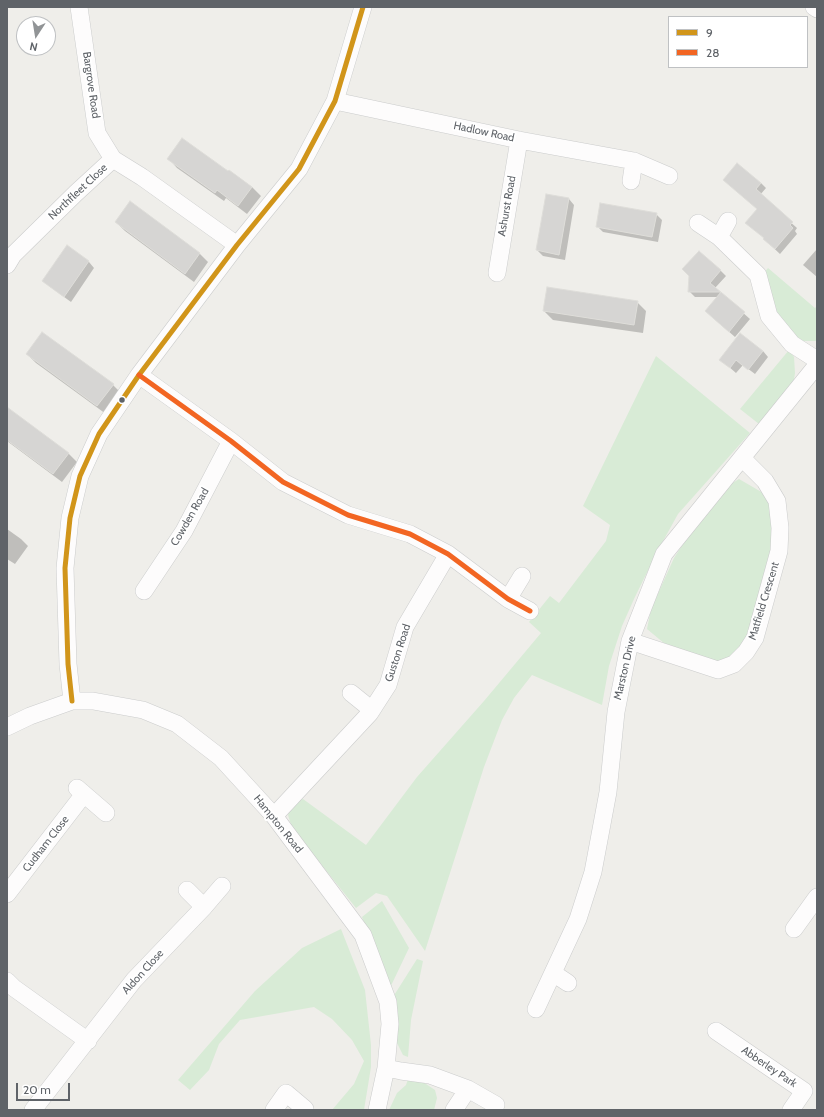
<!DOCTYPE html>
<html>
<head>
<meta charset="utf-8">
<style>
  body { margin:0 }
  #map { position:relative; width:824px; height:1117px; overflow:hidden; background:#efeeea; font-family:Cabin,sans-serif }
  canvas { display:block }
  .frame { position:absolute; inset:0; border:8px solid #5f6368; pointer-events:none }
  .legend { position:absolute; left:668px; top:16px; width:140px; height:52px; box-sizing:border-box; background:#fff; border:1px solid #bfc1c3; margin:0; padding:5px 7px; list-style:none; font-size:12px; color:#5f6368 }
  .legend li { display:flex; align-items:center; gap:8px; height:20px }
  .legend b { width:20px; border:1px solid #bfc1c3 }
  .north { position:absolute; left:16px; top:16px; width:40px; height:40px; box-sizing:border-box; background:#fff; border:1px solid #bfc1c3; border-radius:50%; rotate:192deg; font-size:11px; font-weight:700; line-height:16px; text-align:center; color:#5f6368 }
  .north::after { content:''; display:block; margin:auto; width:14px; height:18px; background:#919496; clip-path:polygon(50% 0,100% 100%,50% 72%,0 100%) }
  .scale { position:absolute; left:16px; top:1083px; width:54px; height:18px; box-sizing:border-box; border:2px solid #5f6368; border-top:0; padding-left:5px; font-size:12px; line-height:14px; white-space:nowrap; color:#5f6368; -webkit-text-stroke:3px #fff; paint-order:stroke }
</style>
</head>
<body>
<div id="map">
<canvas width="824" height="1117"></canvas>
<div class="frame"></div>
<ul class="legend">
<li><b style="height:5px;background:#d1951a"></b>9</li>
<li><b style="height:5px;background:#f26522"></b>28</li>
</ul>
<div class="north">N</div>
<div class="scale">20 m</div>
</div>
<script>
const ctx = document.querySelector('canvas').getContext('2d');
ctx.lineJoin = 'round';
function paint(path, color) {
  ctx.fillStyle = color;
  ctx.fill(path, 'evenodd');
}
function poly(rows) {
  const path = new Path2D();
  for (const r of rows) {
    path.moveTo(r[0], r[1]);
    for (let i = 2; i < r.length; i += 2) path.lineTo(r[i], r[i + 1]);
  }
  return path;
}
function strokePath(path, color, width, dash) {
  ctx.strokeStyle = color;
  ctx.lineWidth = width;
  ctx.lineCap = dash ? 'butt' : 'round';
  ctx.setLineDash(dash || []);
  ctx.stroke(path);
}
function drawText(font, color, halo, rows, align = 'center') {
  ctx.font = font + ' Cabin,sans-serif';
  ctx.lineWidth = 4;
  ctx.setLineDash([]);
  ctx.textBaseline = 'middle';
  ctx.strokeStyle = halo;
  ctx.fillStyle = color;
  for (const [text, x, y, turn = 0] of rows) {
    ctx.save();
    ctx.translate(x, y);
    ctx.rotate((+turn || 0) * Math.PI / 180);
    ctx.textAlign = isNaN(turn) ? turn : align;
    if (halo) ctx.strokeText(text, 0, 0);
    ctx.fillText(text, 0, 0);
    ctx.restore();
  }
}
paint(poly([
  [768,268,815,308,817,306,817,341,803,341,793,335,775,309,763,274],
  [789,350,794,357,795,373,794,380,759,424,740,409],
  [656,356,750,433,678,514,657,552,634,599,622,626,609,666,602,705,532,675,514,698,502,720,484,767,425,951,387,896,376,893,356,908,292,828,288,815,292,803,303,799,366,845,417,777,484,701,541,633,529,622,550,596,559,603,606,541,610,525,583,506],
  [739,479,777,501,780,528,755,638,718,670,665,644,647,629,651,609,674,558,694,527,726,487],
  [382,901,409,948,388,992,362,917],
  [341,929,365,990,371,1045,371,1067,364,1110,332,1110,354,1084,364,1061,352,1040,332,1019,314,1007,240,1020,219,1044,209,1070,190,1090,178,1080,255,991,302,948],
  [417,959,423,961,411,1020,408,1057,403,1055,397,1043,393,997],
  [408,1079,423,1082,435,1090,437,1098,434,1110,389,1110,397,1093,406,1085]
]), '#d8ebd6');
paint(poly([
  [169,159,229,173,230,171,252,187,261,196,247,214,226,198,224,201,177,168],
  [724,180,761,183,766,188,760,195,797,228,795,231,797,234,780,254,764,239,758,209],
  [569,199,574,205,565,260,543,256,537,250],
  [656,214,662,220,658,242,603,232,597,226],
  [116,222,200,254,208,262,194,282,125,231],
  [67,247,89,262,94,268,71,302,49,286,43,281],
  [817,249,817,277,803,265],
  [720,270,726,276,715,288,750,319,735,337,712,317,718,297,695,297,689,291],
  [637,302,646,311,643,333,553,320,544,311],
  [763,351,768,357,755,374,743,365,736,373,721,360],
  [27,354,113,385,122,394,106,414,36,363],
  [7,408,68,453,77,462,62,482,7,441],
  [7,529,21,539,28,546,15,564,7,559]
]), '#0003');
const building = poly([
  [182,138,228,171,229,170,252,187,238,206,217,190,215,193,167,159,182,138],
  [737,163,761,183,756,189,793,222,790,225,793,228,775,249,763,239,764,238,745,223,757,209,723,180,737,163],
  [546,194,569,198,559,255,536,250,546,194],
  [130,201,200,253,185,274,115,222,130,201],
  [600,203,657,213,652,237,596,227,600,203],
  [67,245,89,261,64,297,42,281,67,245],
  [699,251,721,270,710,283,745,312,729,332,705,311,721,292,688,292,689,276,682,269,699,251],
  [547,287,638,301,634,325,543,311,547,287],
  [42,332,114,384,97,406,26,354,42,332],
  [740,333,763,351,748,370,736,360,730,368,719,360,740,333],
  [7,407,69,453,53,474,7,440,7,407]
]);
paint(building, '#d6d5d3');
strokePath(building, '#deddd9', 1);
const minor = poly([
  [79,7,97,133,113,159],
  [814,7,817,9],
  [335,101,519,140,634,161,669,176],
  [631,181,634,161],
  [698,223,719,237,758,275,769,316,792,344,817,360],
  [719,237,728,221],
  [7,265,13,255,76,193,113,159,142,177,237,245],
  [497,273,519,140],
  [139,375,231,441,283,482,348,515,410,534,448,554,508,599,530,611],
  [144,591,184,531,231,441],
  [508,599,522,576],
  [630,641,718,670,734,664,746,652,755,638,779,551,780,528,777,501,765,481,742,458],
  [351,693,372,710],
  [72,701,68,664,65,568,70,518,80,476,99,434,139,375,237,245,299,169,335,101,363,7],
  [7,727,30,716,72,701,93,701,143,710,177,724,221,758,274,816,363,935,388,1002,390,1024,386,1068,377,1110],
  [77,788,106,813],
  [274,816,370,713,388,685,405,627,448,554],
  [187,890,204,907],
  [7,894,84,794],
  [794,929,817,897],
  [553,973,568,983],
  [7,981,14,988,88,1041],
  [536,1009,578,919,593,872,608,792,616,712,630,641,664,554,817,365],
  [716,1031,804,1091,791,1110],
  [386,1068,401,1071,430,1075,468,1089,496,1105],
  [33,1110,134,980,204,907,222,886],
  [274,1110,286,1093,305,1109],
  [454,1110,468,1089]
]);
strokePath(minor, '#cbcccc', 18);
strokePath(minor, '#fdfcfc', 17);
strokePath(poly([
  [72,701,68,664,65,568,70,518,80,476,99,434,139,375,237,245,299,169,335,101,363,7]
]), '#d1951a', 5);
strokePath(poly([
  [139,375,231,441,283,482,348,515,410,534,448,554,508,599,530,611]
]), '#f26522', 5);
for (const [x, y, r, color] of [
  [122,400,3.5,"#5f6368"]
]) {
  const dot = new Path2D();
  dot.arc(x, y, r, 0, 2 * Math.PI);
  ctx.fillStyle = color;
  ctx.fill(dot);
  strokePath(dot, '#fff', 1.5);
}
drawText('11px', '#5f6368', '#fff', [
  ["Bargrove Road",91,85,82],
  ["Hadlow Road",484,132,12],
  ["Northfleet Close",78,192,-43],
  ["Ashurst Road",507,206,-80],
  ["Cowden Road",190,517,-60],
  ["Matfield Crescent",764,601,-73],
  ["Guston Road",398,653,-72],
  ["Marston Drive",625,668,-77],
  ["Hampton Road",278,824,51],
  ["Cudham Close",46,844,-52],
  ["Aldon Close",143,972,-48],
  ["Abberley Park",769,1067,34]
]);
</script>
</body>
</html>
